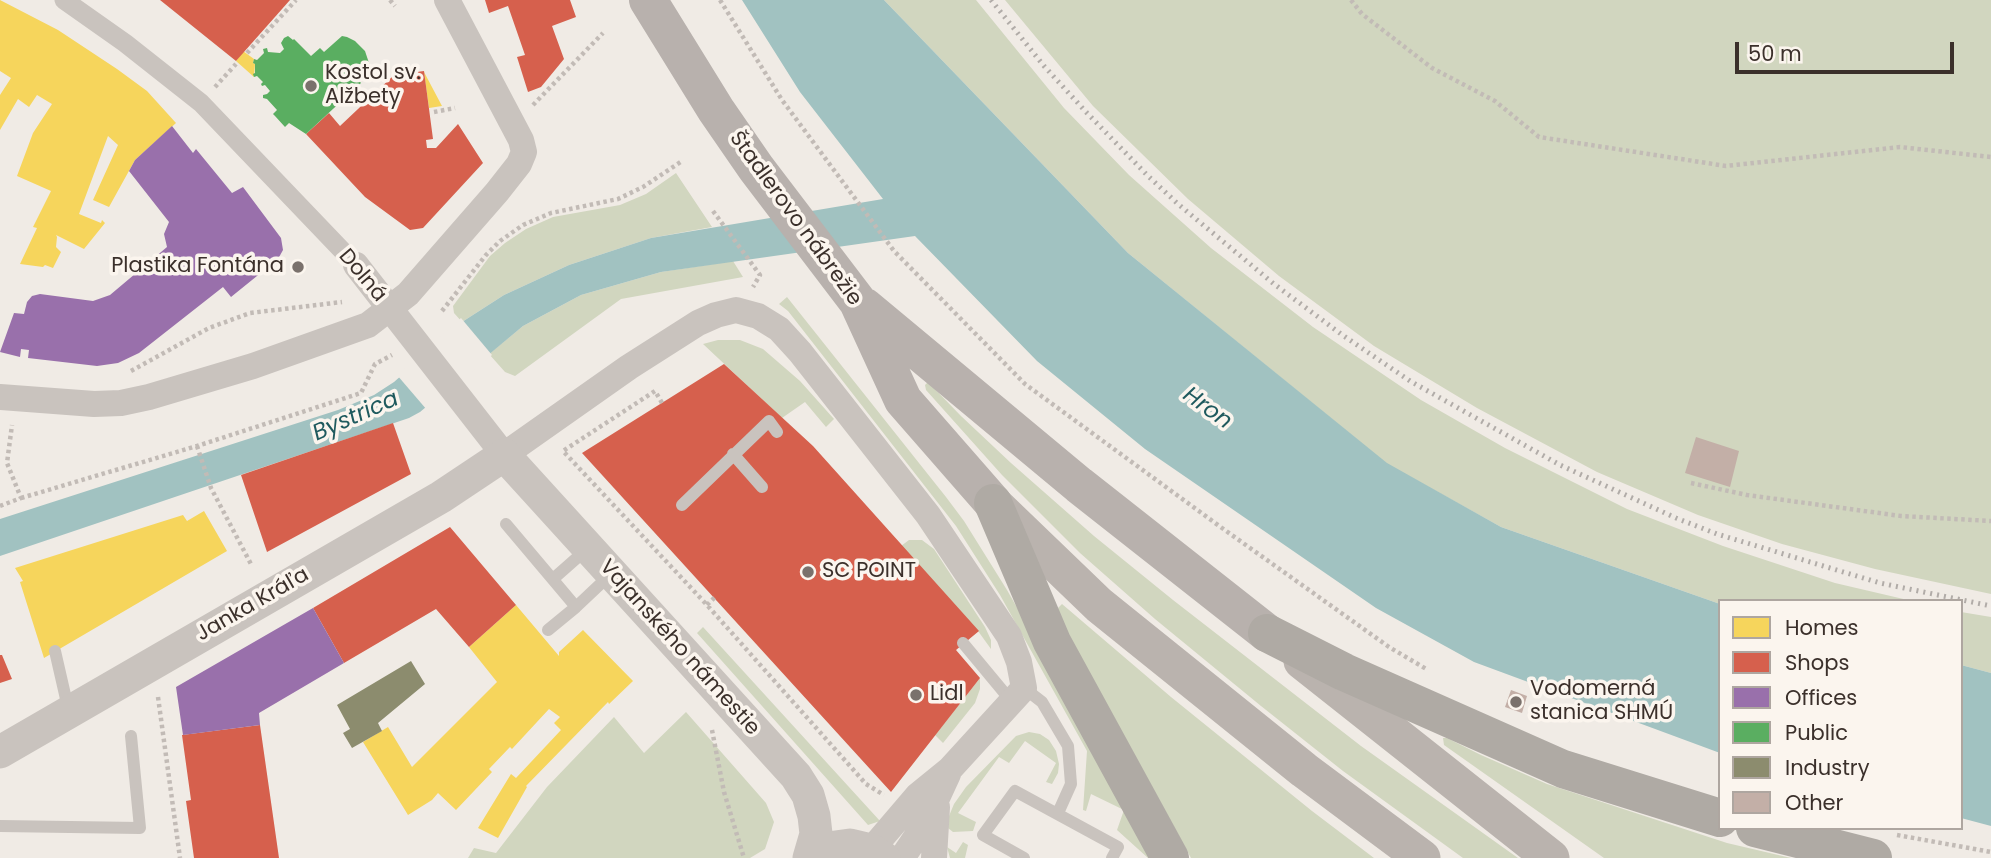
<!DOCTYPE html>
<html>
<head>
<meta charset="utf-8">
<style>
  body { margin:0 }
  #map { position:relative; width:1991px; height:858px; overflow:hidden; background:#f0ebe5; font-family:Poppins,sans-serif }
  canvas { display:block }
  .legend { position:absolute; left:1718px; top:599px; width:245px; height:231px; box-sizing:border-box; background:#fbf5ee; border:2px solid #aea6a0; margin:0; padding:9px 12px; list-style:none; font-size:21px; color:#3b302b }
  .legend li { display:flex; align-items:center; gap:14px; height:35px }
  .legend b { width:35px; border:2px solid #aea6a0 }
  .scale { position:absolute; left:1735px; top:42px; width:219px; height:32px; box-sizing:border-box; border:4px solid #3b302b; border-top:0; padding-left:9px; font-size:21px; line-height:24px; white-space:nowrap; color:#3b302b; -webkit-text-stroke:5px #fbf5ee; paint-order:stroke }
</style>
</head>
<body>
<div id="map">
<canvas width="1991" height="858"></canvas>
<ul class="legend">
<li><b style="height:19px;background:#f6d55c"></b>Homes</li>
<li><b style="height:19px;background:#d6604d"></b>Shops</li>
<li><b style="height:19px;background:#9970ab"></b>Offices</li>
<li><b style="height:19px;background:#5aae61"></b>Public</li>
<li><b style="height:19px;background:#8c8c6e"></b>Industry</li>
<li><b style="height:19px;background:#c3afa7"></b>Other</li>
</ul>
<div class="scale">50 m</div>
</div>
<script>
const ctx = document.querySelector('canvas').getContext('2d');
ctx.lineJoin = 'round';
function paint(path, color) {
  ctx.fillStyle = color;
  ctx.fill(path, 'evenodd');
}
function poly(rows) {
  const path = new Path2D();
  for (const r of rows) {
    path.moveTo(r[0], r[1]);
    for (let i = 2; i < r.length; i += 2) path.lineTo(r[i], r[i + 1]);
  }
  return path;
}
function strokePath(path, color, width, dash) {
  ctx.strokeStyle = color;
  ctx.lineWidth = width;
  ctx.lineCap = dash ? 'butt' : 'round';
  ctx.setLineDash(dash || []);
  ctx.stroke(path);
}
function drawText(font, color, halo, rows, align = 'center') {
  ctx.font = font + ' Poppins,sans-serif';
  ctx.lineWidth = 7;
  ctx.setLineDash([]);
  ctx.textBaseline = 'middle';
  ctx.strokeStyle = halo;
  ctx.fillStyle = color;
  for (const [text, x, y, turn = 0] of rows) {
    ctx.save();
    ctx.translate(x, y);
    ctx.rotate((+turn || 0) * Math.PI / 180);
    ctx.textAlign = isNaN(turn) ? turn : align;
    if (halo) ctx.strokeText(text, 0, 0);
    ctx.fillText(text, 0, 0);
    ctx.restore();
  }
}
paint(poly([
  [884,0,976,0,1064,108,1129,175,1211,248,1313,327,1421,400,1505,448,1627,509,1723,546,1835,583,1912,601,1720,601,1720,604,1501,527,1387,464,1128,253],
  [1005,0,1991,0,1991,594,1875,569,1782,544,1698,515,1597,472,1477,408,1374,346,1279,276,1188,199,1093,106],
  [676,173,712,227,651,238,569,265,504,295,462,322,454,313,453,306,490,256,505,243,526,229,553,217,620,205,646,194],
  [733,261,743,277,621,299,515,376,505,372,489,354,523,326,581,295,661,272],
  [787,297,946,497,964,521,1007,590,1094,743,1156,858,1148,858,1117,830,1124,810,1091,794,1086,811,1083,810,1087,751,1000,595,956,526,788,311,779,304],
  [718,340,740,340,763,349,800,381,834,419,826,427,805,402,782,418,703,344],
  [927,383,929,383,961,416,1011,463,1094,536,1173,600,1361,746,1518,858,1463,858,1343,771,1261,706,1155,619,1080,553,1002,475,926,390,925,385],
  [909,540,922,540,934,549,985,627,991,640,991,649,978,631,901,546],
  [1062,604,1171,697,1312,811,1374,858,1191,858,1062,623,1058,608],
  [1961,612,1991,617,1991,673,1961,665],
  [703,627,880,821,868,825,697,633],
  [980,678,980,689,975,703,943,743,935,735],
  [686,712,766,803,774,822,765,849,750,858,468,858,474,848,496,853,547,787,614,717,644,753],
  [1029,732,1040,734,1049,740,1056,751,1059,764,1058,773,1052,784,1046,782,1056,763,1025,741,1009,763,999,757,958,813,976,822,973,831,953,832,948,828,949,816,954,804,966,787,1016,736],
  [1443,738,1447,738,1481,755,1547,784,1727,843,1791,858,1604,858,1444,745],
  [963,842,968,845,965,858,950,858,947,847,956,853]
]), '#d1d6bf');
paint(poly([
  [742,0,884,0,1128,253,1387,463,1501,527,1720,604,1720,753,1474,662,1376,608,1145,449,1037,361,915,236,661,272,581,295,523,326,420,412,409,418,0,556,0,519,338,410,374,395,394,382,462,322,504,295,569,265,651,238,883,199,800,92],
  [1961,665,1991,673,1991,826,1961,818]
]), '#a1c2c1');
paint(poly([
  [461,318,492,355,427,410,397,375]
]), '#f0ebe5');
paint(poly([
  [0,0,58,30,117,69,147,91,176,123,135,160,109,207,93,200,118,145,108,136,79,214,101,223,102,220,105,223,84,249,56,235,57,237,56,247,61,252,53,268,45,265,43,267,20,264,37,228,33,227,51,191,17,176,33,133,52,104,37,95,29,107,18,99,0,130,0,95,11,78,0,71],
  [243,51,254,59,253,63,255,64,254,77,236,61],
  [424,72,442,106,429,108],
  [204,511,227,551,44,658,20,582,23,581,15,568,183,515,187,521],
  [516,605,559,656,559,652,583,630,633,681,609,704,608,702,526,786,527,787,498,838,478,828,511,774,516,778,561,730,554,723,560,717,549,709,512,749,510,747,489,769,492,772,456,810,438,793,432,800,408,815,363,742,388,727,412,767,497,682,469,647]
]), '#f6d55c');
paint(poly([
  [160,0,290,0,236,61],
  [485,0,570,0,576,17,552,26,564,59,541,87,528,92,517,57,525,55,508,6,489,13],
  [424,71,433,139,426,140,427,148,436,148,458,124,483,163,423,228,410,230,365,197,306,134,329,113,340,126,394,75],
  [724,364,813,446,979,631,956,650,980,678,891,792,582,453],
  [393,423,411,474,267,552,241,475],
  [450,527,516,605,469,647,436,609,344,663,313,608],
  [0,655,2,655,12,679,0,683],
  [260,725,279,858,194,858,186,801,191,800,182,735]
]), '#d6604d');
paint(poly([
  [172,126,193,153,196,149,232,193,243,187,281,238,283,250,278,259,231,297,223,287,139,353,118,363,97,366,28,358,29,350,21,349,20,357,0,352,14,313,24,314,27,302,32,296,40,294,93,301,110,295,167,247,164,234,169,222,129,171,135,160],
  [313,608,344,663,259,713,260,725,183,735,176,687]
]), '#9970ab');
paint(poly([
  [288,36,293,40,294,39,311,56,320,48,324,52,342,36,347,37,355,41,365,51,370,66,357,78,361,83,306,134,289,123,285,127,275,116,273,114,277,110,267,99,263,98,263,95,267,94,270,91,265,85,262,86,261,84,263,82,257,76,254,77,253,74,255,73,255,64,253,63,254,59,257,60,264,53,263,49,267,48,268,52,280,53,284,49,281,43,284,38]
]), '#5aae61');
paint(poly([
  [411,661,425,684,378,723,382,731,352,748,343,733,350,729,337,705]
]), '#8c8c6e');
paint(poly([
  [1696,437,1739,451,1730,487,1685,473],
  [1511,690,1527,696,1522,713,1505,707]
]), '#c3afa7');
strokePath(poly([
  [390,0,395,6],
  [720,0,782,100,894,251,1025,384,1222,528,1389,647,1428,670],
  [1351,0,1362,14,1432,68,1495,101,1539,137,1726,166,1900,147,1991,157],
  [247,53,296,0],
  [215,87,236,64],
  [533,105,603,33],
  [434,112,455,108],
  [713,211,760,275,753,287],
  [442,311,486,255,500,241,523,225,551,213,618,199,643,187,682,161],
  [131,371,209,328,250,313,342,302],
  [662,403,655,391,563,451,707,605,866,784,884,795],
  [197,446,211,488,252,566],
  [1691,483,1747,495,1901,516,1991,521],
  [21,498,197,446,361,393,375,364,392,355],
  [0,506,21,498,7,463,12,425],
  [707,605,715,597],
  [158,697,180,858],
  [712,730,724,792,744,858],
  [1897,835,1991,852]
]), '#c2bbb6', 4.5, [3.5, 3.5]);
strokePath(poly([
  [733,454,762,487],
  [682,505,769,421,777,432],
  [506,524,576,607],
  [553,579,587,549],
  [548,630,576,607,611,574],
  [963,643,1012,702],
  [55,651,69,712],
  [1024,688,1042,702,1068,746,1071,784,1058,813],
  [0,826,140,828,131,736],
  [1024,858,983,835,1015,791,1118,847,1112,858]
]), '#c9c3be', 12);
strokePath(poly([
  [64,0,125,43,201,103,356,265]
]), '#c9c3be', 19);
strokePath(poly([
  [356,265,504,455,629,367,698,323,716,315,736,310,758,316,779,329,800,352,928,515,1009,636,1019,662,1024,688,950,769,918,795,871,850],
  [0,397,94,404,121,403,149,397,253,366,368,325,408,294,497,192,519,164,524,152,521,140,447,0],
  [902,858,925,824,948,774],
  [934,858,937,807]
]), '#c9c3be', 26);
strokePath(poly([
  [0,752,441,497,504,455,796,776,808,795,814,816,816,834,809,858],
  [810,858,828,848,850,845,871,850,884,858]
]), '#c9c3be', 33);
strokePath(poly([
  [994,504,1099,605,1304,770,1422,858],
  [1302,661,1551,858]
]), '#bab3ae', 37);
strokePath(poly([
  [648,0,716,110,756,168,858,302,903,400,993,503],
  [865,307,1079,485,1267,633]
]), '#b8b1ad', 38);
strokePath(poly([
  [993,503,1052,642,1170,858],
  [1267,633,1344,672,1563,769,1720,818],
  [1755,828,1873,858]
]), '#afaaa4', 38);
strokePath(poly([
  [991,0,1044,66,1087,113,1147,175,1178,204,1274,284,1341,334,1410,381,1560,465,1676,518,1717,534,1880,583,1991,606]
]), '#b1aca8', 5, [2, 5]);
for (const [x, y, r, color] of [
  [311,86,7,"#7a716c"],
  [298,267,7,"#7a716c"],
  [808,572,7,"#7a716c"],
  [916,695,7,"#7a716c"],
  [1516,702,7,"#7a716c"]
]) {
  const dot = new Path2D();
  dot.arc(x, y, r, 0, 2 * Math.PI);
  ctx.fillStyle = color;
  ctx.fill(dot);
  strokePath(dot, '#fbf5ee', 2.5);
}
drawText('21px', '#3b302b', '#fbf5ee', [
  ["Kostol sv.",325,74],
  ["Alžbety",325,98],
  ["Plastika Fontána",284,267,"right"],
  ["SC POINT",822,572],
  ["Vodomerná",1530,690],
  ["stanica SHMÚ",1530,714],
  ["Lidl",930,695]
], 'left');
drawText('21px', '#3b302b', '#fbf5ee', [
  ["Štadlerovo nábrežie",795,219,54],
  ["Dolná",362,276,50],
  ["Janka Kráľa",253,605,-30],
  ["Vajanského námestie",679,648,48]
]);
drawText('italic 23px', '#1f5a5e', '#fbf5ee', [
  ["Hron",1207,409,36],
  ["Bystrica",356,417,-24]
]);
</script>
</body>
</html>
